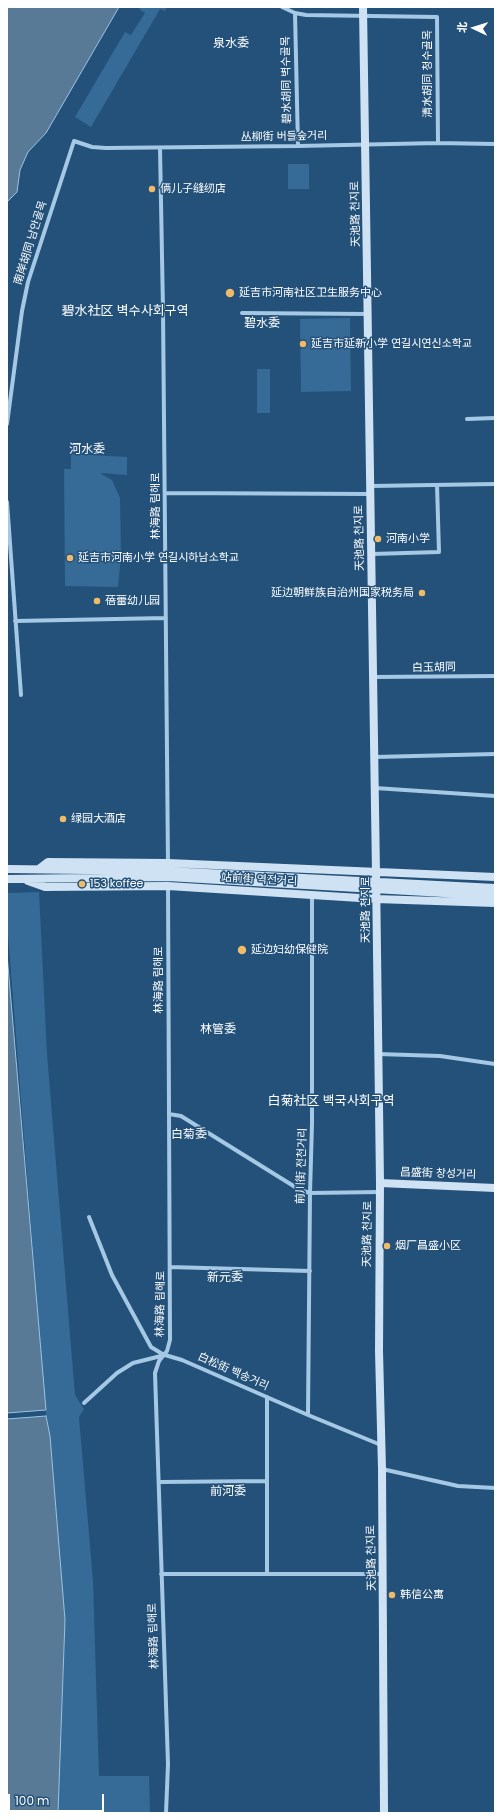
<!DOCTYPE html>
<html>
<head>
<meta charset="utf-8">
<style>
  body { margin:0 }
  #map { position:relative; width:502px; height:1820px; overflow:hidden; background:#235179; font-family:Poppins,"Noto Sans SC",sans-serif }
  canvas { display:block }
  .frame { position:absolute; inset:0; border:8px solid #fff; pointer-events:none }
  .north { position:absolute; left:454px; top:8px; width:40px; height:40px; -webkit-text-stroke:3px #235179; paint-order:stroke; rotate:274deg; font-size:11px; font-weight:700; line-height:16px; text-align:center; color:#fff }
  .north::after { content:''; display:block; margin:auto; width:14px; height:18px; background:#fff; clip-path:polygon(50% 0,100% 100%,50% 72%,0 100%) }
  .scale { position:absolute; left:8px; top:1794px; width:96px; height:18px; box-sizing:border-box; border:2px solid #fff; border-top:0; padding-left:5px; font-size:12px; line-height:14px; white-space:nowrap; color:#fff; -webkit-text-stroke:3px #235179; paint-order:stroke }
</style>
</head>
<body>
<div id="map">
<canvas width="502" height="1820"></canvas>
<div class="frame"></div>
<div class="north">北</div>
<div class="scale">100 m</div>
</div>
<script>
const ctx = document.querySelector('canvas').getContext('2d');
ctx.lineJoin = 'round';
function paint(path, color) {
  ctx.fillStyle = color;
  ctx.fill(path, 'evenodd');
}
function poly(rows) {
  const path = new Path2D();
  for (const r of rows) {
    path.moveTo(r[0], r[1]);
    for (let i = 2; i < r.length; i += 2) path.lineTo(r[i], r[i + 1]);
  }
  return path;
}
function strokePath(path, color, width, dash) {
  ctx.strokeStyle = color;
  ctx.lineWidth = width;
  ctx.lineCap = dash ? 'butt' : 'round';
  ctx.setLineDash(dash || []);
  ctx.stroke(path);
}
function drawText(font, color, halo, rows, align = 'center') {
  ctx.font = font + ' Poppins,"Noto Sans SC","Noto Sans KR",sans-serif';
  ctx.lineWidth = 3;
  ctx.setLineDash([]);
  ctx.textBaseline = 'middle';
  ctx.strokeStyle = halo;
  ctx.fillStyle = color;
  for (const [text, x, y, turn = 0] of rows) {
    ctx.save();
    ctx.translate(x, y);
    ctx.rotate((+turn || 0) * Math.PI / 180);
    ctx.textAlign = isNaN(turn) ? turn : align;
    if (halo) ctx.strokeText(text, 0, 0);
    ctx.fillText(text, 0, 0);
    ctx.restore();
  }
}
paint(poly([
  [141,7,167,7,165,11,160,9,91,127,75,117,125,32,131,35,145,13,139,9],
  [288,164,309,164,309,189,288,189],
  [350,318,351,391,301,392,300,319],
  [257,369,270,369,270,413,257,413],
  [71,454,127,457,127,475,100,473,112,480,120,498,121,555,118,587,65,586,64,469,71,469],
  [39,892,47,1054,75,1395,84,1409,79,1417,93,1581,99,1776,149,1776,150,1813,58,1813,65,1631,50,1436,46,1416,7,922,7,893]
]), '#366b97');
const water = poly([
  [7,7,119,7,46,133,28,152,20,170,17,192,7,202,7,7],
  [7,954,46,1410,7,1413,7,954],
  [46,1416,50,1436,65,1620,58,1813,7,1813,7,1419,46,1416]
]);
paint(water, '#597a97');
strokePath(water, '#99c4e5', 1);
strokePath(poly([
  [282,7,295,13,306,15,437,17,438,143],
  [295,13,298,146],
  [160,148,163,310,168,864],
  [242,313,368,314],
  [467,419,495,418],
  [7,424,22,311,28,282,74,141,92,147,106,148,298,146,438,143,495,144],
  [371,486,495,484],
  [165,493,370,494],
  [7,502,21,695],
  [372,554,439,552,437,485],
  [15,621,166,618],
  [373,677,495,676],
  [375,757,495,754],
  [375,788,495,796],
  [378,1054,440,1056,495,1064],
  [169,1114,181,1116,300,1190,310,1193,380,1192],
  [89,1217,112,1275,151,1347,164,1355],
  [170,1267,310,1271],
  [267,1397,267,1574],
  [84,1403,117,1373,133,1363,165,1355,182,1360,308,1415,381,1445],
  [308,1415,310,1193,312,1124,312,895],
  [382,1469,458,1486,495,1488],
  [160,1482,267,1481],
  [161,1574,383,1574],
  [166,1813,168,1764,155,1373,159,1361,167,1351,170,1340,168,885]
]), '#a5c8e4', 4);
strokePath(poly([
  [363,7,376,873,380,1183,379,1351,382,1469,384,1813],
  [7,869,168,871,495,888],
  [39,869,48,862,168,863,495,877],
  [7,879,168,877,495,896],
  [28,881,45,887,168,886,376,899,495,903],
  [380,1183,495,1188]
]), '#cee2f4', 8);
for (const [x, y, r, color] of [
  [152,189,4,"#efbb68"],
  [230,293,5,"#efbb68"],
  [303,344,4,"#efbb68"],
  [378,539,4,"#efbb68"],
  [70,558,4,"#efbb68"],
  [422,593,4,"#efbb68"],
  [97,601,4,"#efbb68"],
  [63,819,4,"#efbb68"],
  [82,884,4,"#efbb68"],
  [242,950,5,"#efbb68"],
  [387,1246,4,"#efbb68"],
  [392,1595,4,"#efbb68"]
]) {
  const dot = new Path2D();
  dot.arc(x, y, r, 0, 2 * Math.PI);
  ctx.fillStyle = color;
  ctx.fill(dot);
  strokePath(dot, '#235179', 1.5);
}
drawText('11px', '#fff', '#235179', [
  ["清水胡同 청수골목",428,74,-90],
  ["碧水胡同 벽수골목",287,80,-91],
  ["丛柳街 버들숲거리",284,137,-1],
  ["天池路 천지로",356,214,-91],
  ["南岸胡同 남안골목",31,243,-73],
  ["林海路 림해로",156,506,-90],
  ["天池路 천지로",360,538,-91],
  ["白玉胡同",434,668,-1],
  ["站前街 역전거리",259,880,3],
  ["天池路 천지로",366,910,-90],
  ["林海路 림해로",159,980,-90],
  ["前川街 전천거리",302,1166,-88],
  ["昌盛街 창성거리",438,1174,2],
  ["天池路 천지로",368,1234,-89],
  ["林海路 림해로",161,1304,-89],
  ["白松街 백송거리",233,1372,24],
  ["天池路 천지로",372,1558,-91],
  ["林海路 림해로",154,1636,-92]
]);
drawText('11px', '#fff', '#235179', [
  ["俩儿子缝纫店",160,189],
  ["延吉市河南社区卫生服务中心",239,293],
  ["延吉市延新小学 연길시연신소학교",311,344],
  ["河南小学",386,539],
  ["延吉市河南小学 연길시하남소학교",78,558],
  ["延边朝鲜族自治州国家税务局",414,593,"right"],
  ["蓓蕾幼儿园",105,601],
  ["绿园大酒店",71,819],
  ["153 koffee",90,884],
  ["延边妇幼保健院",251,950],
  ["烟厂昌盛小区",395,1246],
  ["韩信公寓",400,1595]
], 'left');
drawText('12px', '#fff', '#235179', [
  ["泉水委",231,44],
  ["碧水委",262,324],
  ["河水委",87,450],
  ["林管委",218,1030],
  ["白菊委",189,1135],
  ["新元委",225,1278],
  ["前河委",228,1492]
]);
drawText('13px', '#fff', '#235179', [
  ["碧水社区 벽수사회구역",125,312],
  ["白菊社区 백국사회구역",331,1102]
]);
</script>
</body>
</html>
